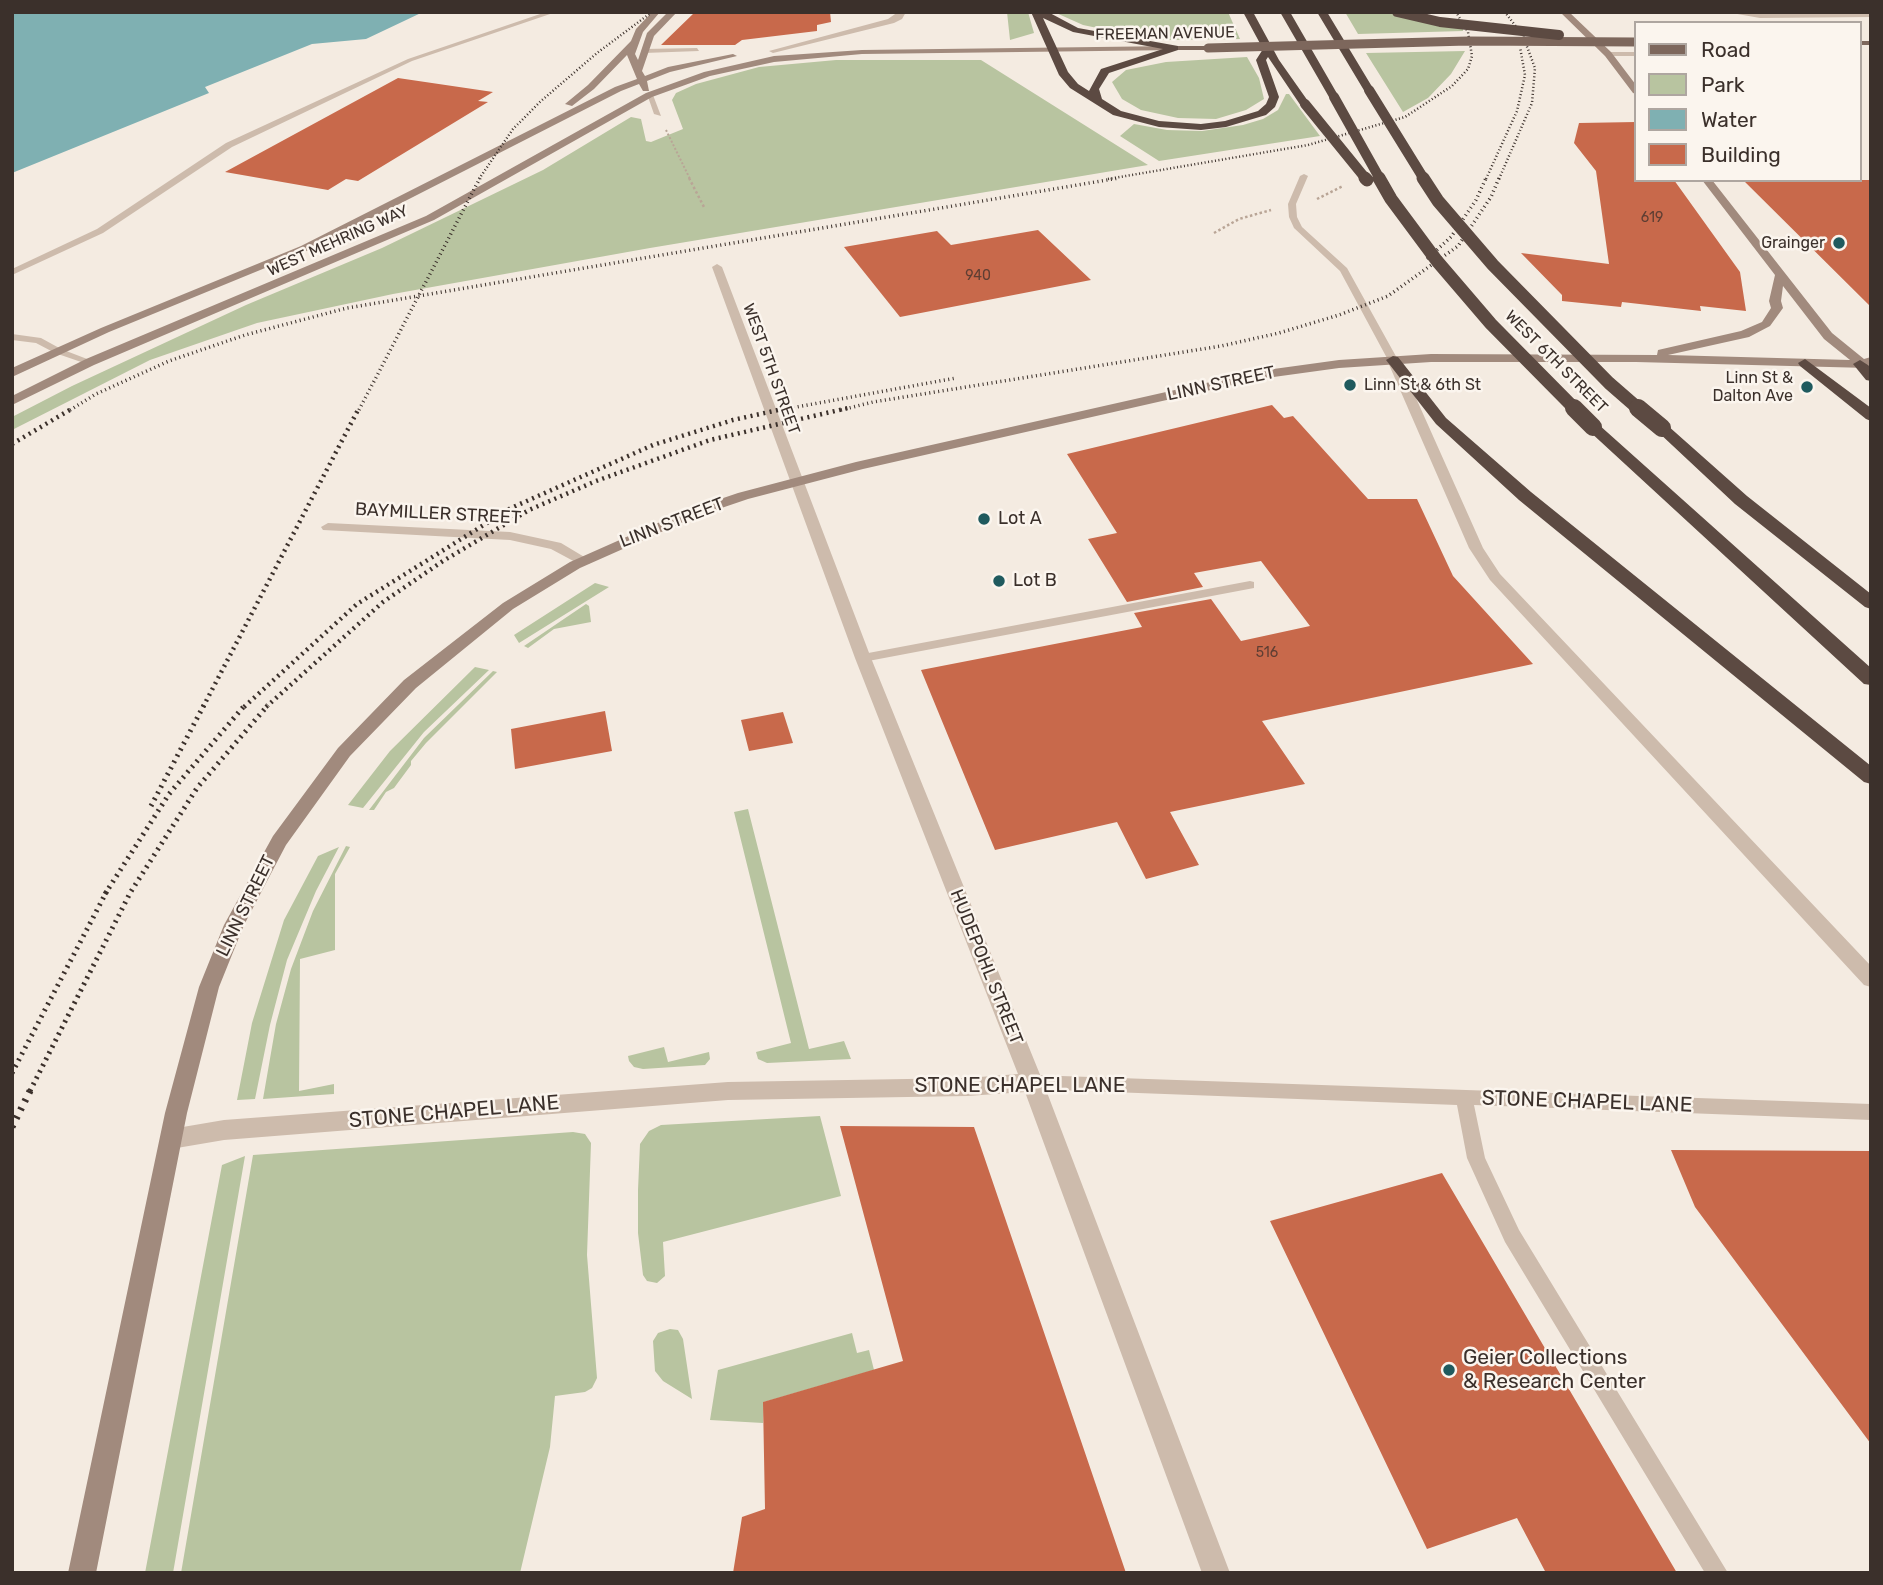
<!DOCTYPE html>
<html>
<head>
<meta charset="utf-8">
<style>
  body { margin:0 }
  #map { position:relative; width:1883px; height:1585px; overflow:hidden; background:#f4ebe1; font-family:Rubik,sans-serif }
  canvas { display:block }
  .frame { position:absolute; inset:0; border:14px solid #3b302b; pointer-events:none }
  .legend { position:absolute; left:1634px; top:21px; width:228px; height:161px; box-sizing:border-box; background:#fbf5ee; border:2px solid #aea6a0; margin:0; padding:9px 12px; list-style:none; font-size:21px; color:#3b302b }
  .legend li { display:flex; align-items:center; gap:14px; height:35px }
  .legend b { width:35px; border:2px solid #aea6a0 }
</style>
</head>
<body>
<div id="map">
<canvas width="1883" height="1585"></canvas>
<div class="frame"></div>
<ul class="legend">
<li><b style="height:9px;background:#7d675c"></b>Road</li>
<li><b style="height:19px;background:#b8c4a0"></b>Park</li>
<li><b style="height:19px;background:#7fb0b2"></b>Water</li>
<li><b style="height:19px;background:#c8694b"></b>Building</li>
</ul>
</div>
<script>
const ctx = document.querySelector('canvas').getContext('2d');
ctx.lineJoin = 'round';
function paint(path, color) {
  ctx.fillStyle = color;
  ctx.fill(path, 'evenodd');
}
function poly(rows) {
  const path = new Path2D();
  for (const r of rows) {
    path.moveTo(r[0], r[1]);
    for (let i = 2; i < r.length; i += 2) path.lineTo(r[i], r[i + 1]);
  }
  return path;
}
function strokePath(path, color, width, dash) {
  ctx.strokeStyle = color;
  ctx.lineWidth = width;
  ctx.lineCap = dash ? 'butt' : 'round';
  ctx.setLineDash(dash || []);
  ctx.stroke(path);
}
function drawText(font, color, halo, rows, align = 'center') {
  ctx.font = font + ' Rubik,sans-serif';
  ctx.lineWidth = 5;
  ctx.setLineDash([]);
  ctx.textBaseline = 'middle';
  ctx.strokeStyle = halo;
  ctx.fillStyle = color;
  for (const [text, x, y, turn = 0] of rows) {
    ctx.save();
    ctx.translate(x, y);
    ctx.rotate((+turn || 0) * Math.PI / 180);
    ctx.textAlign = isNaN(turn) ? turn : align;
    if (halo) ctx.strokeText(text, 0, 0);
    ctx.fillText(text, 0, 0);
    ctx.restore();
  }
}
paint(poly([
  [1007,12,1028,12,1034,33,1010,40],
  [1054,12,1228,12,1240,39,1168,40,1136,36,1083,25],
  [1345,12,1384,12,1434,25,1463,29,1463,31,1358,34],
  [1465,51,1451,74,1428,98,1403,112,1366,53],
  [1247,57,1259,78,1264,99,1246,110,1216,119,1178,118,1141,110,1122,99,1112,82,1126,70,1166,62],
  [836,60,981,60,1148,165,650,248,393,294,257,323,150,360,12,430,12,417,72,386,246,305,382,248,543,170,631,117,641,119,646,141,651,142,683,129,672,100,676,93,696,84,759,67],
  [1286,94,1289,94,1320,136,1159,161,1120,136,1134,124,1167,130,1202,131,1243,125,1263,119,1278,110],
  [595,583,609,587,519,643,514,635],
  [586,604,589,606,591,622,554,629,528,648,524,646],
  [475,667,489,670,424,732,363,808,348,805,390,751],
  [493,671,497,672,426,743,411,761,411,765,394,788,386,792,374,810,369,810,424,738],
  [748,809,809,1049,844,1041,851,1059,767,1063,758,1059,756,1052,791,1043,734,812],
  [346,846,350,847,335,874,335,950,300,959,299,1091,334,1084,334,1094,263,1099,276,1024,291,969,313,911],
  [339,847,316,891,287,960,270,1025,255,1099,237,1100,252,1023,284,920,318,856],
  [664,1047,668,1062,709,1052,710,1059,705,1065,643,1069,634,1067,629,1061,628,1056],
  [820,1116,841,1196,663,1242,665,1276,657,1283,647,1281,643,1275,638,1233,638,1190,640,1144,649,1131,661,1125],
  [573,1132,585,1134,591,1143,587,1255,597,1378,592,1388,585,1392,555,1396,550,1447,520,1573,181,1573,253,1155],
  [245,1156,173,1573,145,1573,222,1165],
  [670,1329,678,1330,683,1339,692,1399,663,1381,655,1371,653,1341,658,1333],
  [852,1333,857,1353,869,1350,874,1370,764,1402,763,1423,710,1420,718,1370]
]), '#b8c4a0');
paint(poly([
  [12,12,423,12,366,39,312,44,205,87,209,93,12,173]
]), '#7fb0b2');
paint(poly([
  [695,12,830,12,831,22,817,25,817,31,742,40,735,45,661,45],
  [398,78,493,92,478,101,488,102,358,181,346,179,328,190,225,172],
  [1636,122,1636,180,1674,180,1740,272,1746,311,1700,306,1701,311,1622,302,1621,307,1562,301,1562,295,1521,253,1609,264,1596,171,1574,143,1579,123],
  [1743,180,1871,180,1871,307],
  [1038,230,1091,280,900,317,844,247,937,231,951,245],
  [1272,405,1284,418,1293,416,1368,499,1417,499,1453,576,1533,664,1262,721,1305,784,1170,812,1199,865,1146,879,1117,822,995,850,921,670,1142,627,1134,613,1211,599,1241,641,1310,626,1261,561,1194,573,1203,587,1127,602,1088,539,1117,533,1067,454],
  [605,711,612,751,515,769,511,729],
  [783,712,793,743,749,751,741,720],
  [840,1126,974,1127,1126,1573,733,1573,742,1517,765,1509,763,1402,903,1361],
  [1671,1150,1871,1151,1871,1444,1695,1207],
  [1442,1173,1677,1573,1546,1573,1517,1518,1427,1549,1270,1221]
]), '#c8694b');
strokePath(poly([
  [666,130,690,179]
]), '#b9a596', 2, [2, 2]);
strokePath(poly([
  [689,178,705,209],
  [1317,199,1343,186],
  [1214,233,1239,219,1271,210]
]), '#b9a596', 2.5, [2.5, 2.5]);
paint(poly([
  [546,12,556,12,412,61,232,147,103,233,12,275,12,269,97,229,226,143,408,59,546,12],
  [1726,12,1871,13,1871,17,1760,18,1726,12],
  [697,48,699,51,644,53,641,51,644,49,697,48],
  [1636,52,1636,56,1608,56,1605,54,1608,52,1636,52],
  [647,94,653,95,661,116,654,114,647,94],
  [1304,174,1308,176,1296,204,1297,217,1302,227,1347,268,1398,360,1396,362,1388,360,1340,271,1294,228,1289,217,1288,204,1300,176,1304,174],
  [12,334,41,338,61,349,95,362,87,364,55,353,36,343,12,340,12,334],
  [1250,581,1254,582,1254,588,863,662,857,658,863,654,1250,581],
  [1032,1075,1871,1104,1871,1120,1474,1105,1485,1158,1519,1230,1728,1573,1705,1573,1505,1242,1467,1158,1457,1105,1032,1089,1026,1087,1024,1082,1026,1077,1032,1075]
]), '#cdbbac');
paint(poly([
  [898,12,906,12,902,19,894,23,773,53,769,51,888,19,898,12],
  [717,264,722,267,871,658,1043,1082,1230,1573,1202,1573,1025,1092,967,1096,728,1100,224,1140,171,1149,163,1146,160,1139,163,1132,171,1129,224,1120,728,1082,967,1078,1018,1074,855,658,712,267,717,264],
  [1393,356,1399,360,1483,548,1500,574,1871,966,1871,987,1864,985,1490,580,1469,548,1387,360,1393,356],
  [328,523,510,532,561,543,591,561,589,564,579,564,551,549,510,540,323,530,321,527,328,523]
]), '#cdbbac');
paint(poly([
  [652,12,660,12,643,32,635,54,638,60,647,33,668,12,677,12,654,36,642,71,645,76,668,67,733,54,737,56,670,72,647,81,649,91,643,91,639,84,621,91,309,250,109,332,12,377,12,368,101,328,301,246,615,87,637,79,627,55,594,89,572,106,565,104,588,85,631,41,636,29,652,12],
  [1560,12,1569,12,1611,52,1636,85,1636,94,1633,93,1605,56,1560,12],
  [1175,46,1178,50,862,54,774,62,710,76,652,97,434,220,94,365,12,405,12,396,86,359,426,216,646,93,704,72,774,56,862,50,1175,46],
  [1702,180,1712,180,1832,333,1864,359,1871,357,1868,368,1636,362,1431,362,1339,368,1259,379,863,469,748,499,695,517,580,568,513,609,416,688,350,756,286,845,244,925,219,987,187,1113,96,1573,68,1573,165,1113,199,987,224,925,273,836,338,748,404,680,503,603,570,562,685,511,738,493,856,462,1259,371,1339,360,1431,354,1657,355,1658,350,1741,331,1762,322,1771,308,1769,301,1775,275,1702,180],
  [1783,286,1824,339,1850,360,1668,355,1749,337,1770,326,1783,308,1781,301,1783,286]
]), '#a18a7d');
paint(poly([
  [1860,41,1871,41,1871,45,1860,45,1860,41],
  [1175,46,1208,46,1212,48,1208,50,1172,50,1175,46]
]), '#7d675c');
paint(poly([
  [1031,12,1048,12,1078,28,1178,46,1178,50,1109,73,1099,89,1102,99,1121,111,1159,121,1201,124,1225,121,1258,111,1266,104,1269,97,1256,60,1263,49,1243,12,1253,12,1279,60,1310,104,1301,106,1268,57,1266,60,1279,97,1275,107,1266,115,1226,127,1201,130,1159,127,1113,115,1070,88,1059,75,1031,12],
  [1043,18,1073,32,1163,49,1101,69,1089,91,1078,84,1068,72,1043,18],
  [1280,12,1290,12,1339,97,1338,99,1329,97,1280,12],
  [1317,12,1327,12,1374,90,1373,92,1365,92,1317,12],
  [1393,356,1398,357,1446,418,1531,492,1871,766,1871,784,1864,782,1519,500,1436,424,1386,360,1393,356],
  [1805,359,1871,408,1871,421,1866,419,1800,366,1798,363,1805,359],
  [1860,360,1871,367,1871,381,1866,380,1853,364,1860,360],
  [1593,422,1598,424,1871,668,1871,685,1864,684,1588,430,1585,427,1593,422],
  [1662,423,1667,425,1747,496,1871,594,1871,609,1865,607,1735,504,1657,431,1654,428,1657,425,1662,423]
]), '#5c4a42');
strokePath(poly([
  [479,179,513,129,541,101,597,53,652,12],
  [1108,179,1308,145,1405,117,1452,86,1468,69,1472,56,1468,32,1456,12],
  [1486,179,1517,111,1525,75,1520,47],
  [1499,179,1532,103,1535,68,1523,36,1505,12]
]), '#3b302b', 2.5, [1, 2.5]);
strokePath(poly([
  [1427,259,1451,237,1476,200,1486,178],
  [70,410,96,394,169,361,245,335,347,308,1119,178],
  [359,410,480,178],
  [780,410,956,378],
  [841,410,873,402,1221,346,1279,333,1339,315,1388,296,1458,246,1491,197,1499,178]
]), '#3b302b', 3.5, [1, 3.5]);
strokePath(poly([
  [12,444,73,408],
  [203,707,359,408],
  [244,707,357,604,511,508,653,445,733,420,787,408],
  [266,707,383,602,443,561,529,510,596,481,710,440,848,408]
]), '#3b302b', 4.5, [2, 4.5]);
strokePath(poly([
  [151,806,204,705],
  [105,894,169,794,245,705],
  [12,1073,109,887],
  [30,1091,130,893,197,788,268,705]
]), '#3b302b', 5, [2, 5]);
strokePath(poly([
  [12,1127,31,1089]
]), '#3b302b', 7, [2.5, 7]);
strokePath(poly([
  [1208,48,1468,41,1636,42]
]), '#7d675c', 9);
strokePath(poly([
  [1397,12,1440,22,1559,35],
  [1369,90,1424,179],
  [1334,97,1380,179],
  [1305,104,1366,179]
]), '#5c4a42', 10);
strokePath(poly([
  [1365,178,1367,180],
  [1379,178,1391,199,1437,261,1491,324,1576,410],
  [1423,178,1438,201,1493,265,1609,383,1640,410]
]), '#5c4a42', 13);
strokePath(poly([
  [1574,408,1593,427],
  [1638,408,1662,428]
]), '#5c4a42', 18);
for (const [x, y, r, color] of [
  [1839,243,7,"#1f5a5e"],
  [1350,385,7,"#1f5a5e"],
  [1807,387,7,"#1f5a5e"],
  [984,519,7,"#1f5a5e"],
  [999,581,7,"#1f5a5e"],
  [1449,1370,7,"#1f5a5e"]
]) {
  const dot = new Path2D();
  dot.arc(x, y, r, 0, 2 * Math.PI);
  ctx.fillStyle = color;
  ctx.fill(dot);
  strokePath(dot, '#fbf5ee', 2.5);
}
drawText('14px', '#5e3e33', null, [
  ["619",1652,218],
  ["940",978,276],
  ["516",1267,653]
]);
drawText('16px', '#3b302b', '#fbf5ee', [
  ["FREEMAN AVENUE",1165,34,-1],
  ["WEST MEHRING WAY",338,241,-24],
  ["WEST 6TH STREET",1556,362,45],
  ["WEST 5TH STREET",771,369,70]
]);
drawText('16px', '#3b302b', '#fbf5ee', [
  ["Grainger",1825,243],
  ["Linn St &",1793,378],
  ["Dalton Ave",1793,396],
  ["Linn St & 6th St",1364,385,"left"]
], 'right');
drawText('18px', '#3b302b', '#fbf5ee', [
  ["LINN STREET",1221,384,-12],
  ["BAYMILLER STREET",438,514,3],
  ["LINN STREET",672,523,-21],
  ["LINN STREET",246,906,-64],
  ["HUDEPOHL STREET",986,967,68]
]);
drawText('18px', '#3b302b', '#fbf5ee', [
  ["Lot A",998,519],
  ["Lot B",1013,581]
], 'left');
drawText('21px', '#3b302b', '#fbf5ee', [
  ["STONE CHAPEL LANE",1020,1086],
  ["STONE CHAPEL LANE",1587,1102,2],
  ["STONE CHAPEL LANE",454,1112,-5]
]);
drawText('21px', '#3b302b', '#fbf5ee', [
  ["Geier Collections",1463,1358],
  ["& Research Center",1463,1382]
], 'left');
</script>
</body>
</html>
